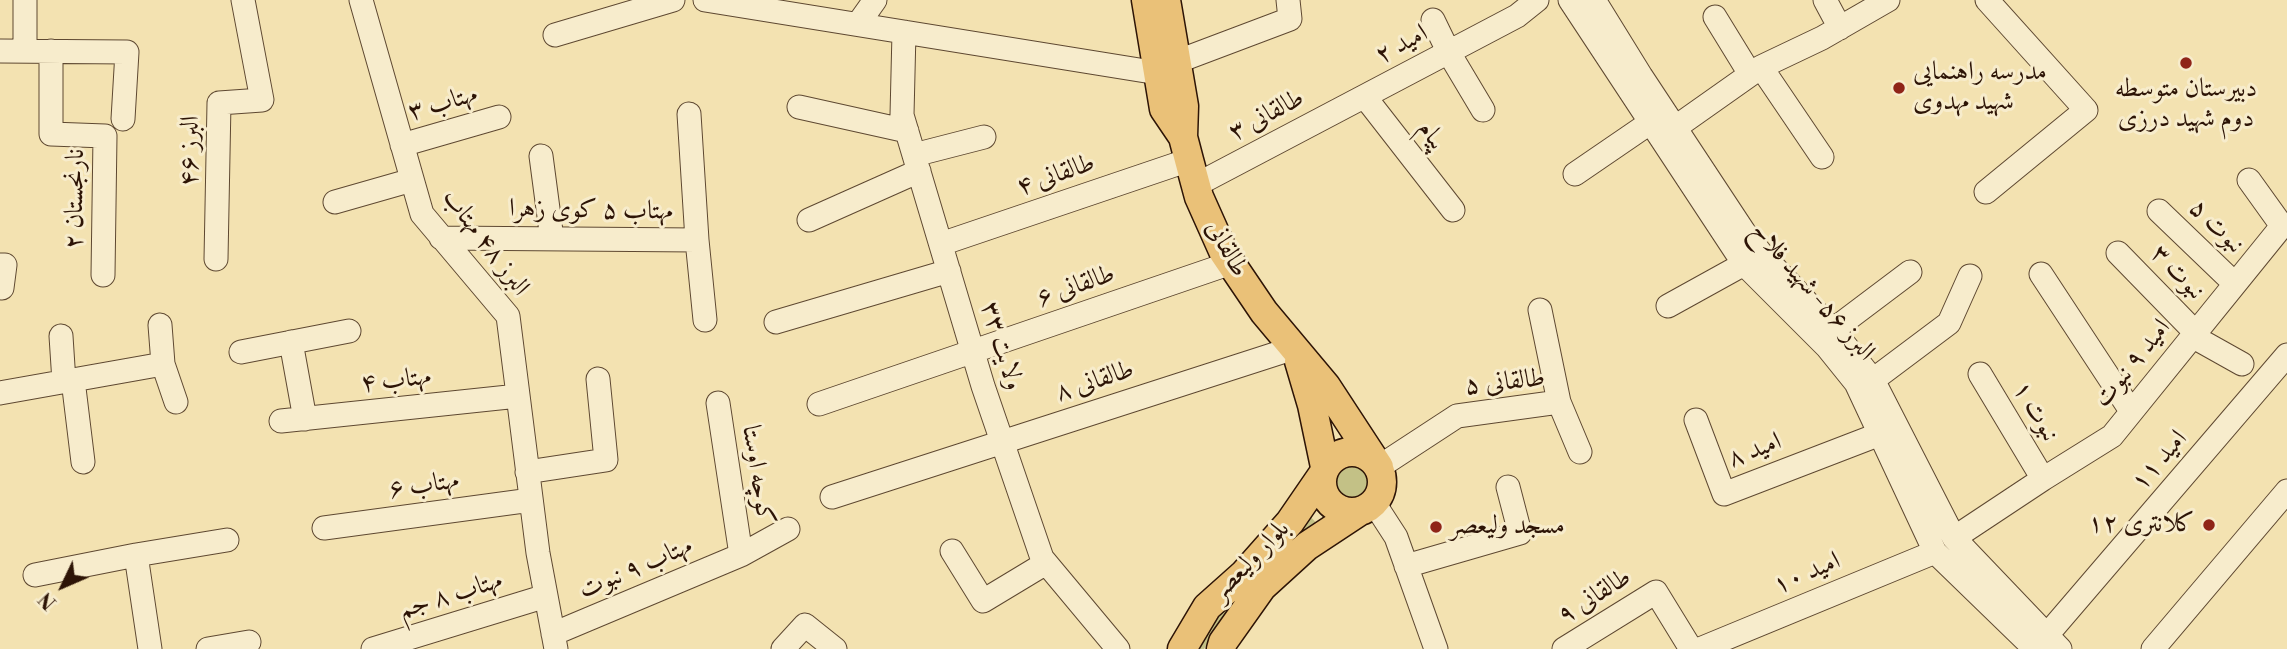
<!DOCTYPE html>
<html>
<head>
<meta charset="utf-8">
<style>
  body { margin:0 }
  #map { position:relative; width:2287px; height:649px; overflow:hidden; background:#f3e2b1; font-family:"Libre Bodoni",serif }
  canvas { display:block }
  .north { position:absolute; left:28px; top:551px; width:70px; height:70px; -webkit-text-stroke:5px #f7eccc; paint-order:stroke; rotate:226deg; font-size:19px; font-weight:700; line-height:28px; text-align:center; color:#2d1406 }
  .north::after { content:''; display:block; margin:auto; width:24px; height:32px; background:#2d1406; clip-path:polygon(50% 0,100% 100%,50% 72%,0 100%) }
</style>
</head>
<body>
<div id="map">
<canvas width="2287" height="649"></canvas>
<div class="north">N</div>
</div>
<script>
const ctx = document.querySelector('canvas').getContext('2d');
ctx.lineJoin = 'round';
function paint(path, color) {
  ctx.fillStyle = color;
  ctx.fill(path, 'evenodd');
}
function poly(rows) {
  const path = new Path2D();
  for (const r of rows) {
    if (r.length === 3) {
      path.moveTo(r[0] + r[2], r[1]);
      path.arc(r[0], r[1], r[2], 0, 2 * Math.PI);
      continue;
    }
    path.moveTo(r[0], r[1]);
    for (let i = 2; i < r.length; i += 2) path.lineTo(r[i], r[i + 1]);
  }
  return path;
}
function strokePath(path, color, width, dash) {
  ctx.strokeStyle = color;
  ctx.lineWidth = width;
  ctx.lineCap = dash ? 'butt' : 'round';
  ctx.setLineDash(dash || []);
  ctx.stroke(path);
}
function drawText(font, color, halo, rows, align = 'center') {
  ctx.font = font + ' "Libre Bodoni",Amiri,serif';
  ctx.lineWidth = 6;
  ctx.setLineDash([]);
  ctx.textBaseline = 'middle';
  ctx.strokeStyle = halo;
  ctx.fillStyle = color;
  for (const [text, x, y, turn = 0] of rows) {
    ctx.save();
    ctx.translate(x, y);
    ctx.rotate((+turn || 0) * Math.PI / 180);
    ctx.textAlign = isNaN(turn) ? turn : align;
    if (halo) ctx.strokeText(text, 0, 0);
    ctx.fillText(text, 0, 0);
    ctx.restore();
  }
}
paint(poly([
  [1351,482,22],
  [1308,514,1321,528,1212,634,1204,649,1194,649,1214,616]
]), '#c3c186');
const minor = poly([
  [361,0,422,214,508,316,538,553,556,649],
  [705,0,1158,73],
  [1570,0,1744,264,1827,347,1856,383,1935,552,2035,649],
  [1594,0,1641,76,1744,232,1760,252,1833,330,1873,380,1954,538,2060,649],
  [1825,0,1840,28],
  [1715,17,1750,74],
  [1433,20,1449,53,1483,110],
  [858,24,875,0],
  [904,32,902,115,983,386,1042,558,1118,649],
  [555,35,673,0],
  [0,51,127,52,123,119],
  [25,51,25,0],
  [51,51,51,134,105,136,103,275],
  [1176,62,1290,19,1288,0],
  [1761,67,1822,157],
  [1365,97,1453,210],
  [799,107,907,131],
  [1676,127,1761,67,1822,38,1888,0],
  [402,145,499,117],
  [914,155,984,137],
  [541,156,552,239],
  [1575,174,1651,122],
  [1196,185,1517,16,1537,0],
  [1986,192,2086,110,1987,0],
  [335,202,412,180],
  [2159,211,2234,283],
  [809,220,919,171],
  [441,238,697,240,689,114],
  [697,240,705,320],
  [941,244,1189,160],
  [2118,253,2195,332],
  [216,259,219,103,262,100,243,0],
  [0,265,5,265,2,288],
  [2041,274,2131,411],
  [1668,306,1744,264,1756,255],
  [1540,310,1559,402],
  [776,322,949,271],
  [160,325,163,364,176,402],
  [1833,330,1910,272],
  [61,336,64,382],
  [2192,336,2242,364],
  [291,342,305,419],
  [241,352,349,331],
  [1980,374,2043,479],
  [73,380,83,462],
  [1873,380,1949,323,1970,276],
  [0,393,163,364],
  [718,403,741,555],
  [819,404,1231,263],
  [1696,420,1724,494,1880,434],
  [281,421,518,396],
  [1379,467,1457,416,1559,402,1580,452],
  [527,472,606,460,598,379],
  [832,497,1294,348],
  [1374,503,1396,537,1436,649],
  [324,528,531,500],
  [1954,538,2043,479,2112,436,2282,226,2249,180],
  [952,551,983,601,1046,563],
  [1406,566,1520,533,1508,487],
  [35,575,136,555],
  [553,634,741,555,788,529],
  [2040,646,2047,635,2287,355],
  [150,649,136,555,227,540],
  [208,649,249,642],
  [373,649,546,596],
  [783,649,805,625,835,649],
  [1564,649,1656,592,1691,649],
  [1700,649,1935,552],
  [2153,649,2287,491]
]);
const major = poly([
  [1146,0,1164,109,1183,137],
  [1166,0,1184,106,1183,137,1189,160,1199,197,1224,253,1264,312,1326,386,1379,467],
  [1299,361,1312,405,1325,467],
  [1352,482,30],
  [1182,649,1207,607,1244,574,1290,522,1323,474],
  [1221,649,1223,642,1262,587,1307,546,1360,511]
]);
strokePath(minor, '#5e4831', 25);
strokePath(major, '#2d1406', 31);
strokePath(minor, '#f7eccc', 23);
strokePath(major, '#eac178', 28);
for (const [x, y, r, color] of [
  [2186,63,7,"#8f2418"],
  [1899,88,7,"#8f2418"],
  [2209,525,7,"#8f2418"],
  [1436,527,7,"#8f2418"]
]) {
  const dot = new Path2D();
  dot.arc(x, y, r, 0, 2 * Math.PI);
  ctx.fillStyle = color;
  ctx.fill(dot);
  strokePath(dot, '#f7eccc', 2.5);
}
drawText('26px', '#2d1406', '#f7eccc', [
  ["امید ۲",1402,45,-28],
  ["مهتاب ۳",443,104,-16],
  ["طالقانی ۳",1267,116,-28],
  ["پیام",1431,136,52],
  ["البرز ۴۶",191,151,-89],
  ["طالقانی ۴",1056,176,-19],
  ["نارنجستان ۲",76,199,-89],
  ["مهتاب ۵ کوی زهرا",591,211,1],
  ["نبوت ۵",2216,227,44],
  ["البرز ۴۸ مهتاب",485,243,53],
  ["طالقانی",1226,249,61],
  ["نبوت ۳",2177,273,46],
  ["طالقانی ۶",1076,287,-19],
  ["البرز ۵۶- شهید فلاح",1812,292,49],
  ["ولایت ٣۳",1001,346,73],
  ["امید ۹ نبوت",2133,364,-51],
  ["مهتاب ۴",396,381,-6],
  ["طالقانی ۸",1095,382,-18],
  ["طالقانی ۵",1505,383,-6],
  ["نبوت ۱",2035,412,59],
  ["امید ۸",1755,451,-21],
  ["امید ۱۱",2160,461,-49],
  ["کوچه اوستا",757,475,81],
  ["مهتاب ۶",424,486,-8],
  ["بلوار ولیعصر",1251,561,-46],
  ["مهتاب ۹ نبوت",636,569,-23],
  ["امید ۱۰",1807,574,-23],
  ["مهتاب ۸ جم",451,596,-17],
  ["طالقانی ۹",1595,597,-32]
]);
drawText('26px', '#2d1406', '#f7eccc', [
  ["مدرسه راهنمایی",1913,73],
  ["شهید مهدوی",1913,103],
  ["دبیرستان متوسطه",2186,90,"center"],
  ["دوم شهید درزی",2186,120,"center"],
  ["کلانتری ۱۲",2195,525,"right"],
  ["مسجد ولیعصر",1450,527]
], 'left');
</script>
</body>
</html>
